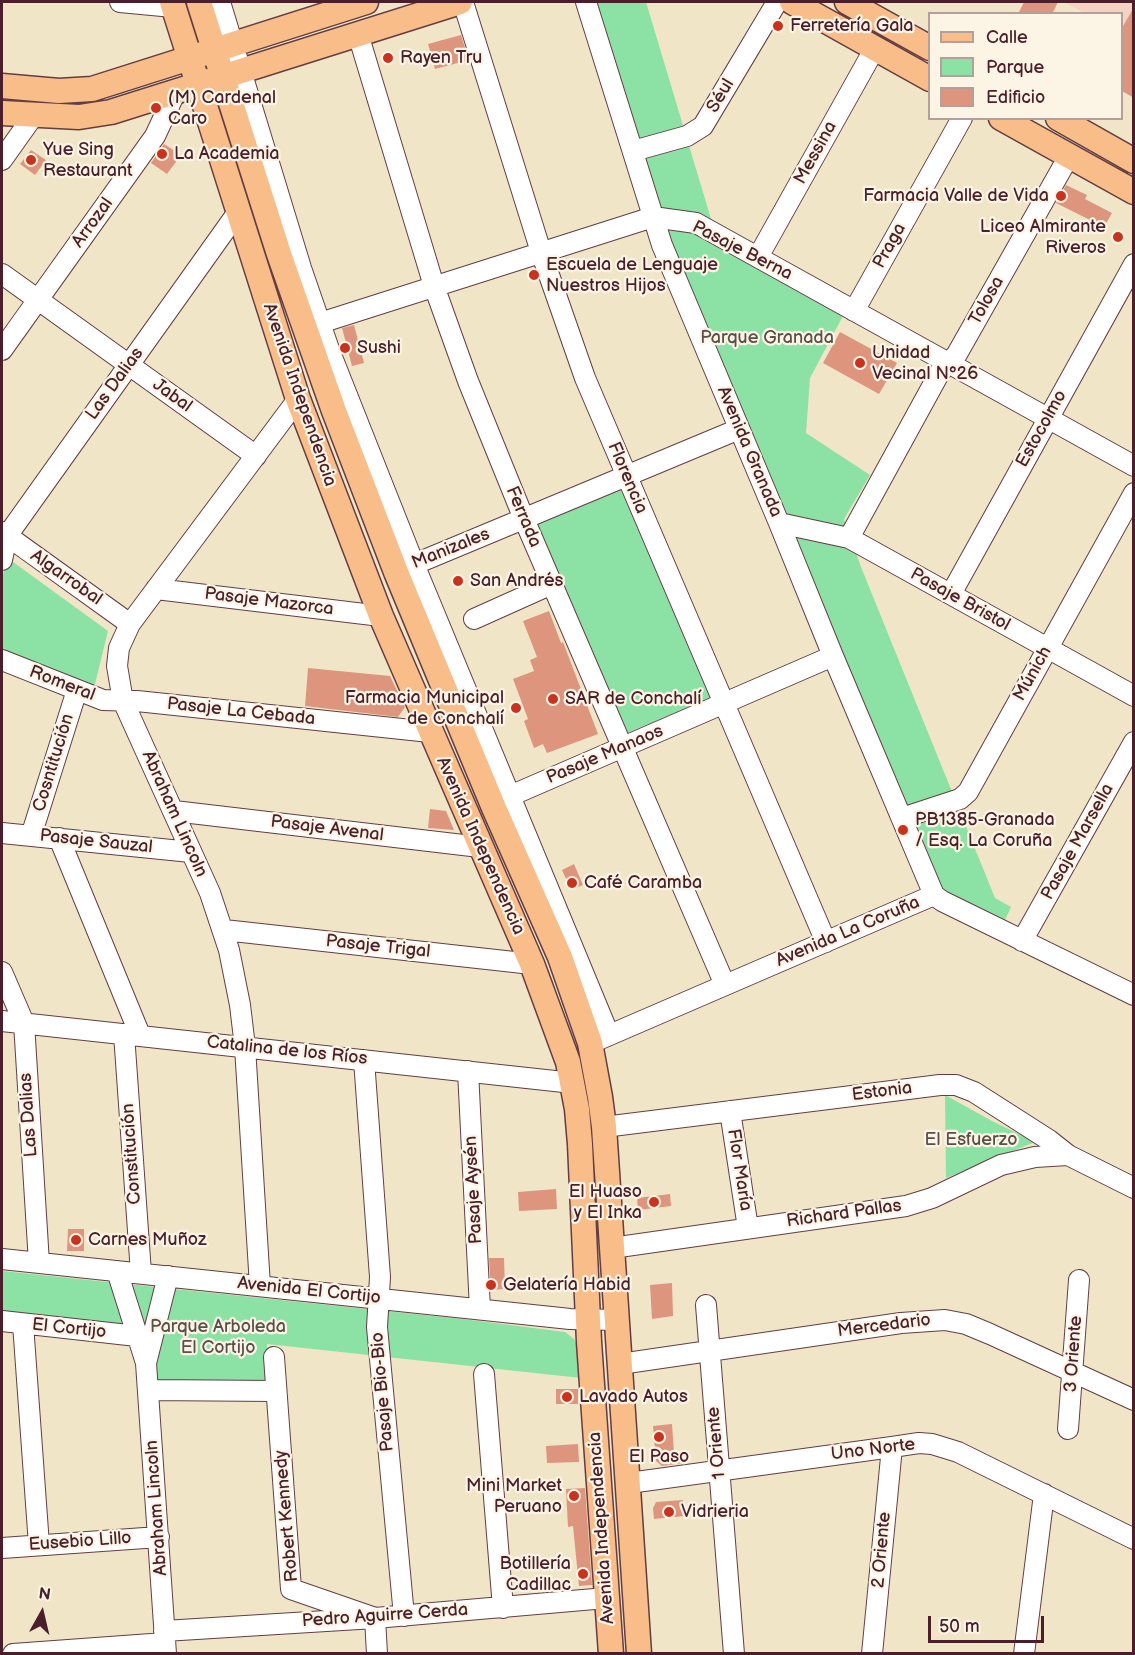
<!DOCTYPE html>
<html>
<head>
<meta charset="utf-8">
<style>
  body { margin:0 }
  #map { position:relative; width:1135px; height:1655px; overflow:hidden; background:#f1e5c8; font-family:"Balsamiq Sans",sans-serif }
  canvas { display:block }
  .frame { position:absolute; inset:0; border:3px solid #4a1f2b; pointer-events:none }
  .legend { position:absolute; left:928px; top:12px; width:195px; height:108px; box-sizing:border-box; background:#fcf5e5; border:2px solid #b59f9b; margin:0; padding:8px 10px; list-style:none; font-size:18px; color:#4a1f2b }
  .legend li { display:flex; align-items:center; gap:12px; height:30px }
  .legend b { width:30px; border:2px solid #b59f9b }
  .north { position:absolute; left:12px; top:1583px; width:60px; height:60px; -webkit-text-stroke:4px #fcf5e5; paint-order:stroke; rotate:8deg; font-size:16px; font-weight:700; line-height:24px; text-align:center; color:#4a1f2b }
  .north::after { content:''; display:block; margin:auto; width:21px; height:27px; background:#4a1f2b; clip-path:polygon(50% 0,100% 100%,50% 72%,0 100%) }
  .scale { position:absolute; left:928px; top:1616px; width:116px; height:27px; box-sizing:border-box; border:3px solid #4a1f2b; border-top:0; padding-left:8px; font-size:18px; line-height:21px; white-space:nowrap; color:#4a1f2b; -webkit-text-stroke:4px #fcf5e5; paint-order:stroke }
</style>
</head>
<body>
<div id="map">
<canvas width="1135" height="1655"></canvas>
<div class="frame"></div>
<ul class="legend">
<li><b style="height:8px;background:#f8bd88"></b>Calle</li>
<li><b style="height:16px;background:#8ce1a4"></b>Parque</li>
<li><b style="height:16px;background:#de957e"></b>Edificio</li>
</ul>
<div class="north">N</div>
<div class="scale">50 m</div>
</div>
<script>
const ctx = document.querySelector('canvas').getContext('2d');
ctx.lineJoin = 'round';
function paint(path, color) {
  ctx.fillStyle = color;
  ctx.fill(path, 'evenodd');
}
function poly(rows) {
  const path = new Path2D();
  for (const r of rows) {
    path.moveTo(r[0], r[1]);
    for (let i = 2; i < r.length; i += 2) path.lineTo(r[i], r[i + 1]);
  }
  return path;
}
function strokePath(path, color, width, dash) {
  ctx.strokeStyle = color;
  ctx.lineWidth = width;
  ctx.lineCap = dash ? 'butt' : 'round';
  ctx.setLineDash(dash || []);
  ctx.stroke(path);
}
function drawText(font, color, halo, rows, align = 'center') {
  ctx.font = font + ' "Balsamiq Sans",sans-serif';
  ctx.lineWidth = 4.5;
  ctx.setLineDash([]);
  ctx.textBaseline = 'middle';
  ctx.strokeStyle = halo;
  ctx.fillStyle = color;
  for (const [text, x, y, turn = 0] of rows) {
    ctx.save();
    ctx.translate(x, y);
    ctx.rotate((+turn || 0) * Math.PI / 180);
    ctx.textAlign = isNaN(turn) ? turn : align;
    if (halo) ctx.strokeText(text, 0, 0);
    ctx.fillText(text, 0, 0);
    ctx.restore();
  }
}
paint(poly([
  [1064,2,1133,2,1133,43,1122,36,1122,14,1084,13]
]), '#f5d2c2');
paint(poly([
  [594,2,646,2,720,249,844,314,810,378,806,433,870,475,844,519,861,567,995,898,1011,907,1005,920,940,890,663,232],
  [623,486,713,697,625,734,534,523],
  [13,562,108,631,95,684,87,687,2,651,2,580,5,566],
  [945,1095,992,1121,1035,1142,946,1178],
  [2,1271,463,1319,565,1332,574,1339,578,1348,581,1378,267,1344,269,1384,155,1380,155,1339,2,1321]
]), '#8ce1a4');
paint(poly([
  [1024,2,1058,2,1052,14,1018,14],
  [1134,7,1134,98,1122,91,1122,28],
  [461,35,469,60,435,69,428,44],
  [164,144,181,155,167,174,151,163],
  [31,150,46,160,35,175,20,164],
  [1066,185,1087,195,1085,199,1112,213,1104,227,1056,203],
  [354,325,364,363,352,366,342,328],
  [840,332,897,363,879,394,823,363],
  [549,611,561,643,563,642,598,734,547,753,543,744,534,748,524,721,528,719,513,679,534,671,530,660,537,657,523,621],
  [308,668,390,676,405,707,398,717,305,706],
  [430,809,446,811,454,830,428,828],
  [574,864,583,885,571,890,562,870],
  [556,1189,557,1209,519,1211,518,1192],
  [670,1194,671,1206,638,1210,637,1198],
  [68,1229,84,1229,84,1251,67,1251],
  [489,1258,504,1258,505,1289,491,1290],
  [672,1283,673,1316,652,1319,650,1285],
  [556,1389,578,1389,578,1404,556,1404],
  [672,1424,674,1453,682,1452,683,1463,662,1466,656,1461,653,1426],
  [578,1444,579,1462,547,1463,546,1446],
  [585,1488,592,1585,579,1586,573,1526,568,1527,566,1489],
  [683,1500,685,1516,654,1519,653,1508,656,1502]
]), '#de957e');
const minor = poly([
  [120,2,173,7],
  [220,2,301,268,330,352,414,564,609,1035],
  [463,2,541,252,585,378,826,942],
  [586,2,662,245,779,523,833,656,934,895,942,901,1134,995],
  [358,34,434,286,468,381,524,519,725,985],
  [633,151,687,136,703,126,777,2],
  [2,160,34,115],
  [758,257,875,48],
  [2,274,256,456],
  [854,311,962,118],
  [320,323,653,217,696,223,1134,466],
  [2,350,155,136,176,91],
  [779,523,849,538,1134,696],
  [2,532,130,624],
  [849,538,940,372,957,354,1069,156],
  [2,560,7,536,238,212],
  [403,569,739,429],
  [156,589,381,616],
  [951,594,1134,264],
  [474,619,552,584],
  [2,660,103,700,137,701,430,732],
  [510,796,833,656],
  [174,811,480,847],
  [902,818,960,799,968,792,1134,493],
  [2,833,191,852],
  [31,836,77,690],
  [59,838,140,1035],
  [224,930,532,964],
  [1022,941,1134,742],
  [2,972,24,1023,39,1263],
  [2,1021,573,1083],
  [124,1034,141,1273],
  [598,1040,934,895],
  [364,1060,380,1277,377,1327,404,1616],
  [468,1071,480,1309],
  [730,1111,748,1228],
  [604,1127,940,1085,956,1085,974,1092,1049,1140,1068,1155,1134,1188],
  [612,1248,906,1206,932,1198,1001,1165,1035,1157,1068,1155],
  [2,1259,570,1319,617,1320],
  [117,1271,146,1363,166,1654],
  [260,1286,245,1047,240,1005,229,950,210,893,123,701,117,666,119,648,130,624,298,399],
  [706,1305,734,1654],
  [2,1321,137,1336],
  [23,1324,39,1545],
  [274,1357,291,1589,375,1618,377,1654],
  [146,1363,168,1276],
  [620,1364,901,1323,945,1320,966,1324,990,1334,1134,1400],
  [484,1374,503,1608],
  [148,1390,276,1391],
  [1068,1429,1079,1280],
  [629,1483,892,1447,919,1443,932,1444,958,1452,1134,1539],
  [2,1548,159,1537],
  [164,1631,375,1618,606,1598],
  [13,1654,165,1643],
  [872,1654,892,1447],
  [1024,1654,1044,1494]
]);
const major = poly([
  [172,2,298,399,381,616,532,964,568,1062,577,1109,580,1144,589,1342,611,1654],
  [199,2,279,254,334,411,396,572,494,808,560,957,590,1043,600,1097,604,1127,639,1654],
  [792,2,930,79],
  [847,2,930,48],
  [2,86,59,91,92,89,366,2],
  [2,113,79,117,111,112,460,2],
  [1001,118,1134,192],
  [1058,118,1134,161]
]);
strokePath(minor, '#633d43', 22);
strokePath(major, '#633d43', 27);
strokePath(minor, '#fff', 20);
strokePath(major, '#f8bd88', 24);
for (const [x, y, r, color] of [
  [778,26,6,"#c8321e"],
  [388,58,6,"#c8321e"],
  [156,108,6,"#c8321e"],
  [162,154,6,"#c8321e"],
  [31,160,6,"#c8321e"],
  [1061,196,6,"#c8321e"],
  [1118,237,6,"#c8321e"],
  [534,275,6,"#c8321e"],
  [345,348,6,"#c8321e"],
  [860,363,6,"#c8321e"],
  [458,581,6,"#c8321e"],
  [553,699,6,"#c8321e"],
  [516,708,6,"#c8321e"],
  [903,830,6,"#c8321e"],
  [572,883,6,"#c8321e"],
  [654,1202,6,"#c8321e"],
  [76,1240,6,"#c8321e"],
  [491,1285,6,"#c8321e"],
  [567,1397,6,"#c8321e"],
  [659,1437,6,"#c8321e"],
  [574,1496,6,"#c8321e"],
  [669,1512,6,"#c8321e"],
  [583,1574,6,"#c8321e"]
]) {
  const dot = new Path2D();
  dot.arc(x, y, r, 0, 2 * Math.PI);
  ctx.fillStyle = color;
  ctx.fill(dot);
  strokePath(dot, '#fcf5e5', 2);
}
drawText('18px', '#4a1f2b', '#fcf5e5', [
  ["Ferretería Gala",790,26],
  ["Rayen Tru",400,58],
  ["(M) Cardenal",168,98],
  ["Caro",168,119],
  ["Yue Sing",43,150],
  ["Restaurant",43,171],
  ["La Academia",174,154],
  ["Farmacia Valle de Vida",1049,196,"right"],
  ["Liceo Almirante",1106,227,"right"],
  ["Riveros",1106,248,"right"],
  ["Escuela de Lenguaje",546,265],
  ["Nuestros Hijos",546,286],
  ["Sushi",357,348],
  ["Unidad",872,353],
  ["Vecinal Nº26",872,374],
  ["San Andrés",470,581],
  ["Farmacia Municipal",504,698,"right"],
  ["de Conchalí",504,719,"right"],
  ["SAR de Conchalí",565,699],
  ["PB1385-Granada",915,820],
  ["/ Esq. La Coruña",915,841],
  ["Café Caramba",584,883],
  ["El Huaso",642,1192,"right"],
  ["y El Inka",642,1213,"right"],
  ["Carnes Muñoz",88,1240],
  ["Gelatería Habid",503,1285],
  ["Lavado Autos",579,1397],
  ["El Paso",659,1457,"center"],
  ["Mini Market",562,1486,"right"],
  ["Peruano",562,1507,"right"],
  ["Vidrieria",681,1512],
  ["Botillería",571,1564,"right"],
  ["Cadillac",571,1585,"right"]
], 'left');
drawText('18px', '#4a1f2b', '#fcf5e5', [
  ["Séul",721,96,-59],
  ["Messina",816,153,-61],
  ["Arrozal",93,223,-54],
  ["Praga",890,246,-61],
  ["Pasaje Berna",742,251,27],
  ["Tolosa",987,301,-61],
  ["Las Dalias",115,384,-54],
  ["Avenida Independencia",299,395,71],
  ["Jabal",172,396,36],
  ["Estocolmo",1042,429,-61],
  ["Avenida Granada",749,452,67],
  ["Florencia",627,478,67],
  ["Ferrada",523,517,67],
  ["Manizales",451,549,-22],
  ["Algarrobal",66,578,35],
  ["Pasaje Bristol",960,600,29],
  ["Pasaje Mazorca",269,602,7],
  ["Múnich",1033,674,-61],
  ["Romeral",62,684,21],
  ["Pasaje La Cebada",241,712,6],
  ["Pasaje Manaos",605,755,-23],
  ["Cosntitución",54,763,-73],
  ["Abraham Lincoln",174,814,66],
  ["Pasaje Avenal",327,829,7],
  ["Pasaje Sauzal",96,842,6],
  ["Pasaje Marsella",1078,842,-61],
  ["Avenida Independencia",480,846,66],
  ["Avenida La Coruña",848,932,-23],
  ["Pasaje Trigal",378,947,6],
  ["Catalina de los Ríos",287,1051,6],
  ["Estonia",882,1092,-7],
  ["Las Dalias",29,1115,-94],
  ["Constitución",132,1154,-94],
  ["Flor María",739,1170,81],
  ["Pasaje Aysén",474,1190,-93],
  ["Richard Pallas",844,1214,-8],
  ["Avenida El Cortijo",309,1291,6],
  ["Mercedario",884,1326,-7],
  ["El Cortijo",69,1329,6],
  ["3 Oriente",1074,1354,-86],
  ["Pasaje Bio-Bio",383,1392,-95],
  ["1 Oriente",717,1443,-95],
  ["Uno Norte",873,1450,-7],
  ["Abraham Lincoln",157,1508,-94],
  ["Robert Kennedy",287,1516,-95],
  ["Avenida Independencia",602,1528,-94],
  ["Eusebio Lillo",80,1542,-4],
  ["2 Oriente",882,1550,-85],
  ["Pedro Aguirre Cerda",385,1616,-4]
]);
drawText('18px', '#5a5049', '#fcf5e5', [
  ["Parque Granada",767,338],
  ["El Esfuerzo",971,1140],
  ["Parque Arboleda",218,1327],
  ["El Cortijo",218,1348]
]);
</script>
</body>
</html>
